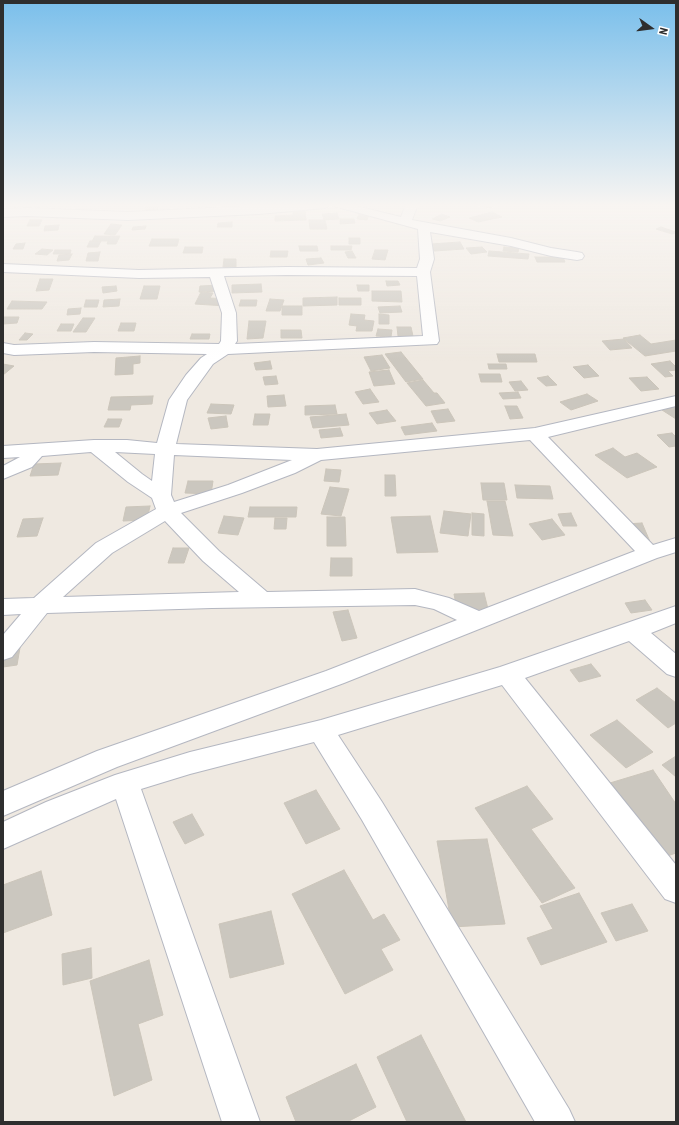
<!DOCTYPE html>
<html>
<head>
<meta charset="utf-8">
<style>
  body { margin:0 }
  #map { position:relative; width:679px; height:1125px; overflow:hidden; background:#efe9e1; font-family:"Roboto Condensed",sans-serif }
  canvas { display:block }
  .frame { position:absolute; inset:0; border:4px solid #2e2e2e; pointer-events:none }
  .north { position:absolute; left:631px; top:8px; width:40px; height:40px; -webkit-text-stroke:3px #fff; paint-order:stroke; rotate:104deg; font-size:11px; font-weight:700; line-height:16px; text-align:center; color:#2e2e2e }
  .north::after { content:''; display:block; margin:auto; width:14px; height:18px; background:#2e2e2e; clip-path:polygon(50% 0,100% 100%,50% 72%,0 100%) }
</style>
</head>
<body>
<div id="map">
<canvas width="679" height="1125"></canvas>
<div class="frame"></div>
<div class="north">N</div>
</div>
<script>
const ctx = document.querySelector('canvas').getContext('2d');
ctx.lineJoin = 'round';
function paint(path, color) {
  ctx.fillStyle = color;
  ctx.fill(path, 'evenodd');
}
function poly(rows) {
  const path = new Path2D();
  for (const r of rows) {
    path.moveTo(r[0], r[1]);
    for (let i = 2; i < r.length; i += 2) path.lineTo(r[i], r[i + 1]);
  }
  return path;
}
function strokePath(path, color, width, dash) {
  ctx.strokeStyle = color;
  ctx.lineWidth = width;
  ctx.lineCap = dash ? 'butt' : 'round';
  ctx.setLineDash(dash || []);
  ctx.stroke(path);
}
const building = poly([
  [145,204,157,204,158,209,146,210,145,204],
  [223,204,236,204,235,207,222,207,223,204],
  [471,204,499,204,489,208,471,204],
  [293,209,305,209,306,220,275,221,275,216,293,215,293,209],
  [492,212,502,217,478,222,469,218,492,212],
  [337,213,339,219,324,220,322,214,337,213],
  [359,214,369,214,367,220,357,219,359,214],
  [442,214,450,217,440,221,432,219,442,214],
  [340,219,354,219,355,223,340,224,340,219],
  [30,220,42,220,39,226,27,226,30,220],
  [309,220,325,220,327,229,310,229,309,220],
  [232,222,232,227,217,227,218,223,232,222],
  [111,224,122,225,115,235,104,234,111,224],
  [59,225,58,230,44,231,45,226,59,225],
  [146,226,145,229,132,230,133,227,146,226],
  [661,227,676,232,676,233,672,234,656,229,661,227],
  [95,236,120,236,116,244,107,244,108,241,92,241,95,236],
  [349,238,360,238,360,244,349,244,349,238],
  [152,239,179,239,177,246,149,246,152,239],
  [90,241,101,241,98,247,87,247,90,241],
  [460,242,464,249,434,251,430,244,460,242],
  [25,243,23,249,13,249,16,244,25,243],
  [299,246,317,246,318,251,300,251,299,246],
  [331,246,352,246,351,250,331,250,331,246],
  [185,247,203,247,202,253,183,253,185,247],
  [482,247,487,252,471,254,466,248,482,247],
  [504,247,519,248,518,252,503,251,504,247],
  [42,249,53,250,47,255,35,254,42,249],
  [55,250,71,250,70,254,53,254,55,250],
  [375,250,388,250,385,260,372,259,375,250],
  [271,251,288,251,287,257,270,257,271,251],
  [352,251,356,258,348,258,345,252,352,251],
  [489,251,529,254,528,259,488,256,489,251],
  [100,252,98,261,86,261,88,253,100,252],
  [72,254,69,260,57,261,59,255,72,254],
  [535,257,563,257,565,262,537,262,535,257],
  [321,258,324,263,308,265,306,259,321,258],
  [224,259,236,259,236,267,223,267,224,259],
  [40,279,53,279,49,290,36,291,40,279],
  [386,281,398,281,400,285,387,286,386,281],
  [261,284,262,292,232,293,232,285,261,284],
  [220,285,219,291,199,292,200,286,220,285],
  [357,285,369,285,369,291,358,291,357,285],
  [116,286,117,291,103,293,102,287,116,286],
  [144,286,160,286,157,299,140,299,144,286],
  [372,291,401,291,402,302,372,301,372,291],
  [201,292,213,293,210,298,229,299,226,306,195,304,201,292],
  [337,297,337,305,303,306,303,298,337,297],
  [339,298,361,298,361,305,339,305,339,298],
  [120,299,119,306,103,307,104,300,120,299],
  [270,299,284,300,280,311,266,311,270,299],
  [86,300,99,300,97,307,84,307,86,300],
  [241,300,257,300,256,306,239,306,241,300],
  [12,301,47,302,42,309,7,309,12,301],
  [282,306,302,306,302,315,282,315,282,306],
  [400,306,402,312,380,313,378,307,400,306],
  [81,308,80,314,67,315,68,309,81,308],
  [351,314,365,315,364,320,374,321,372,331,356,331,357,326,349,325,351,314],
  [379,314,389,315,389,324,379,324,379,314],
  [3,317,19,317,17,323,3,324,3,317],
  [83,318,95,318,86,332,73,332,83,318],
  [249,321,266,321,263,338,247,339,249,321],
  [121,323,136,323,134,331,118,331,121,323],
  [61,324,74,324,71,331,57,331,61,324],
  [397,327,411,327,413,336,398,336,397,327],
  [378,329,392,330,391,337,376,336,378,329],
  [281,330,301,330,302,338,281,338,281,330],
  [25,333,33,334,27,340,19,340,25,333],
  [192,334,210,334,209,339,190,339,192,334],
  [640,335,651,344,676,340,676,351,645,356,623,338,640,335],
  [624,339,632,348,610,350,602,341,624,339],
  [401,352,423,379,406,382,385,354,401,352],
  [497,354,535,354,537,362,499,362,497,354],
  [382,355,390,368,371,371,364,357,382,355],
  [140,356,140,363,133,364,133,374,115,375,116,358,140,356],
  [270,361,272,369,256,370,254,363,270,361],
  [670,361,676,367,676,370,668,371,673,376,665,377,651,364,670,361],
  [3,364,14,366,3,375,3,364],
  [488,364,506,364,507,369,489,369,488,364],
  [588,365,599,376,584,378,573,367,588,365],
  [389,370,395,384,374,386,369,372,389,370],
  [479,374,500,374,502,382,481,382,479,374],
  [276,376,278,384,265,385,263,377,276,376],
  [548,376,557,385,546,386,537,378,548,376],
  [647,377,659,389,641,391,629,378,647,377],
  [423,380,434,393,437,393,445,403,426,406,407,383,423,380],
  [521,381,528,390,515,391,509,382,521,381],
  [370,389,379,402,363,404,355,392,370,389],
  [518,392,521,398,503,399,499,393,518,392],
  [587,394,598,401,571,410,560,402,587,394],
  [284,395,286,406,268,407,267,396,284,395],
  [153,396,152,404,131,405,130,410,108,410,111,397,153,396],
  [211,404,234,405,231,414,207,413,211,404],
  [335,405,337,414,305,415,305,406,335,405],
  [505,406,517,406,523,418,510,419,505,406],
  [674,407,676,408,676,419,662,410,674,407],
  [448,409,455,421,437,423,431,411,448,409],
  [387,410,396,421,377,424,369,413,387,410],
  [255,414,270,414,268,425,253,425,255,414],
  [346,414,349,425,313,428,310,417,346,414],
  [226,416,228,427,211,429,208,418,226,416],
  [108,419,122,419,119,427,104,427,108,419],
  [432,423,437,431,405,435,401,427,432,423],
  [340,428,343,436,321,438,319,430,340,428],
  [672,433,676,437,676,446,669,447,657,435,672,433],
  [613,448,625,457,637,453,657,467,627,478,595,455,613,448],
  [61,463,58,475,30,476,34,464,61,463],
  [326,469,341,470,339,482,324,481,326,469],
  [385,475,395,475,396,496,385,496,385,475],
  [188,481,213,481,211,494,185,493,188,481],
  [481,483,504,483,507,500,483,500,481,483],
  [515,485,550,486,553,499,517,498,515,485],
  [330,487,349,489,341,516,321,514,330,487],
  [487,501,505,501,513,536,493,535,487,501],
  [150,506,147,520,123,521,126,507,150,506],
  [250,507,297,507,296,517,248,517,250,507],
  [444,511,471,514,468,536,440,533,444,511],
  [472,513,484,514,484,536,472,535,472,513],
  [571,513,577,526,563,526,558,514,571,513],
  [224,516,244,518,238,535,218,533,224,516],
  [430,516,438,552,397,553,391,517,430,516],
  [327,517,345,517,346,546,327,546,327,517],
  [43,518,37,536,17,537,23,519,43,518],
  [275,518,287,518,286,529,274,529,275,518],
  [552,519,565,535,542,540,529,524,552,519],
  [642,523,654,551,625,524,642,523],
  [173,548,189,548,184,563,168,563,173,548],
  [331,558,352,558,352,576,330,576,331,558],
  [484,593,488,609,457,610,454,594,484,593],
  [645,600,652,610,631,613,625,603,645,600],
  [348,610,357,638,342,641,333,612,348,610],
  [21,642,17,665,3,667,3,644,21,642],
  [591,664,601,676,579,682,570,670,591,664],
  [657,688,676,703,676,723,668,728,636,700,657,688],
  [617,720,653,752,626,768,590,735,617,720],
  [676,756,676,777,662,765,676,756],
  [653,770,676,804,676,853,656,860,600,786,653,770],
  [527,786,553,819,531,829,575,888,542,903,475,808,527,786],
  [316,790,340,829,306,844,284,803,316,790],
  [192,814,204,835,185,844,173,822,192,814],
  [487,839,505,924,452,927,437,841,487,839],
  [344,870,373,920,384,914,400,940,381,949,393,970,345,994,292,894,344,870],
  [41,871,52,915,3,933,3,885,41,871],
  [579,893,607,942,541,965,527,938,553,929,540,906,579,893],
  [632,904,648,931,616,941,601,913,632,904],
  [271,911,284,964,230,978,219,924,271,911],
  [91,948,92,978,63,985,62,954,91,948],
  [149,960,163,1015,138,1024,152,1080,114,1096,90,981,149,960],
  [421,1035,466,1122,407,1122,377,1057,421,1035],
  [356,1064,376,1107,347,1122,296,1122,286,1097,356,1064]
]);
paint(building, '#cbc7bf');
strokePath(building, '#cbc5ba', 1);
const street = poly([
  [290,204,348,204,401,217,406,204,418,204,412,220,511,238,551,248,577,252,582,253,584,256,582,259,577,260,551,256,511,246,430,232,434,259,430,272,439,341,437,344,228,354,213,364,187,400,176,444,317,449,535,428,676,396,676,406,548,437,653,545,676,538,676,552,657,558,344,683,117,767,3,816,3,791,97,751,326,671,457,620,434,609,415,605,212,608,47,613,12,657,3,660,3,635,21,614,3,615,3,599,34,598,96,543,156,509,152,498,128,482,91,452,42,456,32,467,3,479,3,466,20,457,3,458,3,446,94,440,127,440,157,443,169,400,186,375,201,358,207,354,94,352,14,355,3,353,3,343,14,345,94,342,219,344,221,341,222,313,210,277,139,278,3,272,3,264,139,270,287,267,417,268,420,259,418,229,330,205,325,208,259,214,128,220,27,216,3,217,3,209,27,208,128,212,290,204],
  [287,275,417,276,423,336,235,344,237,341,236,313,224,276,287,275],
  [530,440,635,551,479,611,449,598,415,589,267,592,219,551,181,513,242,493,295,473,321,460,530,440],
  [115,452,155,454,152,481,142,474,115,452],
  [174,455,292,460,228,485,174,502,171,495,174,455],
  [165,521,203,561,239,592,63,597,112,553,165,521],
  [676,606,676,623,651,633,676,654,676,677,667,674,629,641,525,678,676,865,676,903,665,899,502,685,338,735,382,802,569,1109,575,1122,535,1122,362,820,314,742,190,774,141,789,260,1122,222,1122,116,799,3,849,3,822,46,802,115,775,190,752,321,720,500,667,676,606]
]);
strokePath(street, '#b4b7c1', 2);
paint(street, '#fff');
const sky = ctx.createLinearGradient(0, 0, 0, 361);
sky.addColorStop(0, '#7abfeb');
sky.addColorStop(0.57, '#f8f5f2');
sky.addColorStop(1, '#f8f5f200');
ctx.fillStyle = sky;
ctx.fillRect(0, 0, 679, 361);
</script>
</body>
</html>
